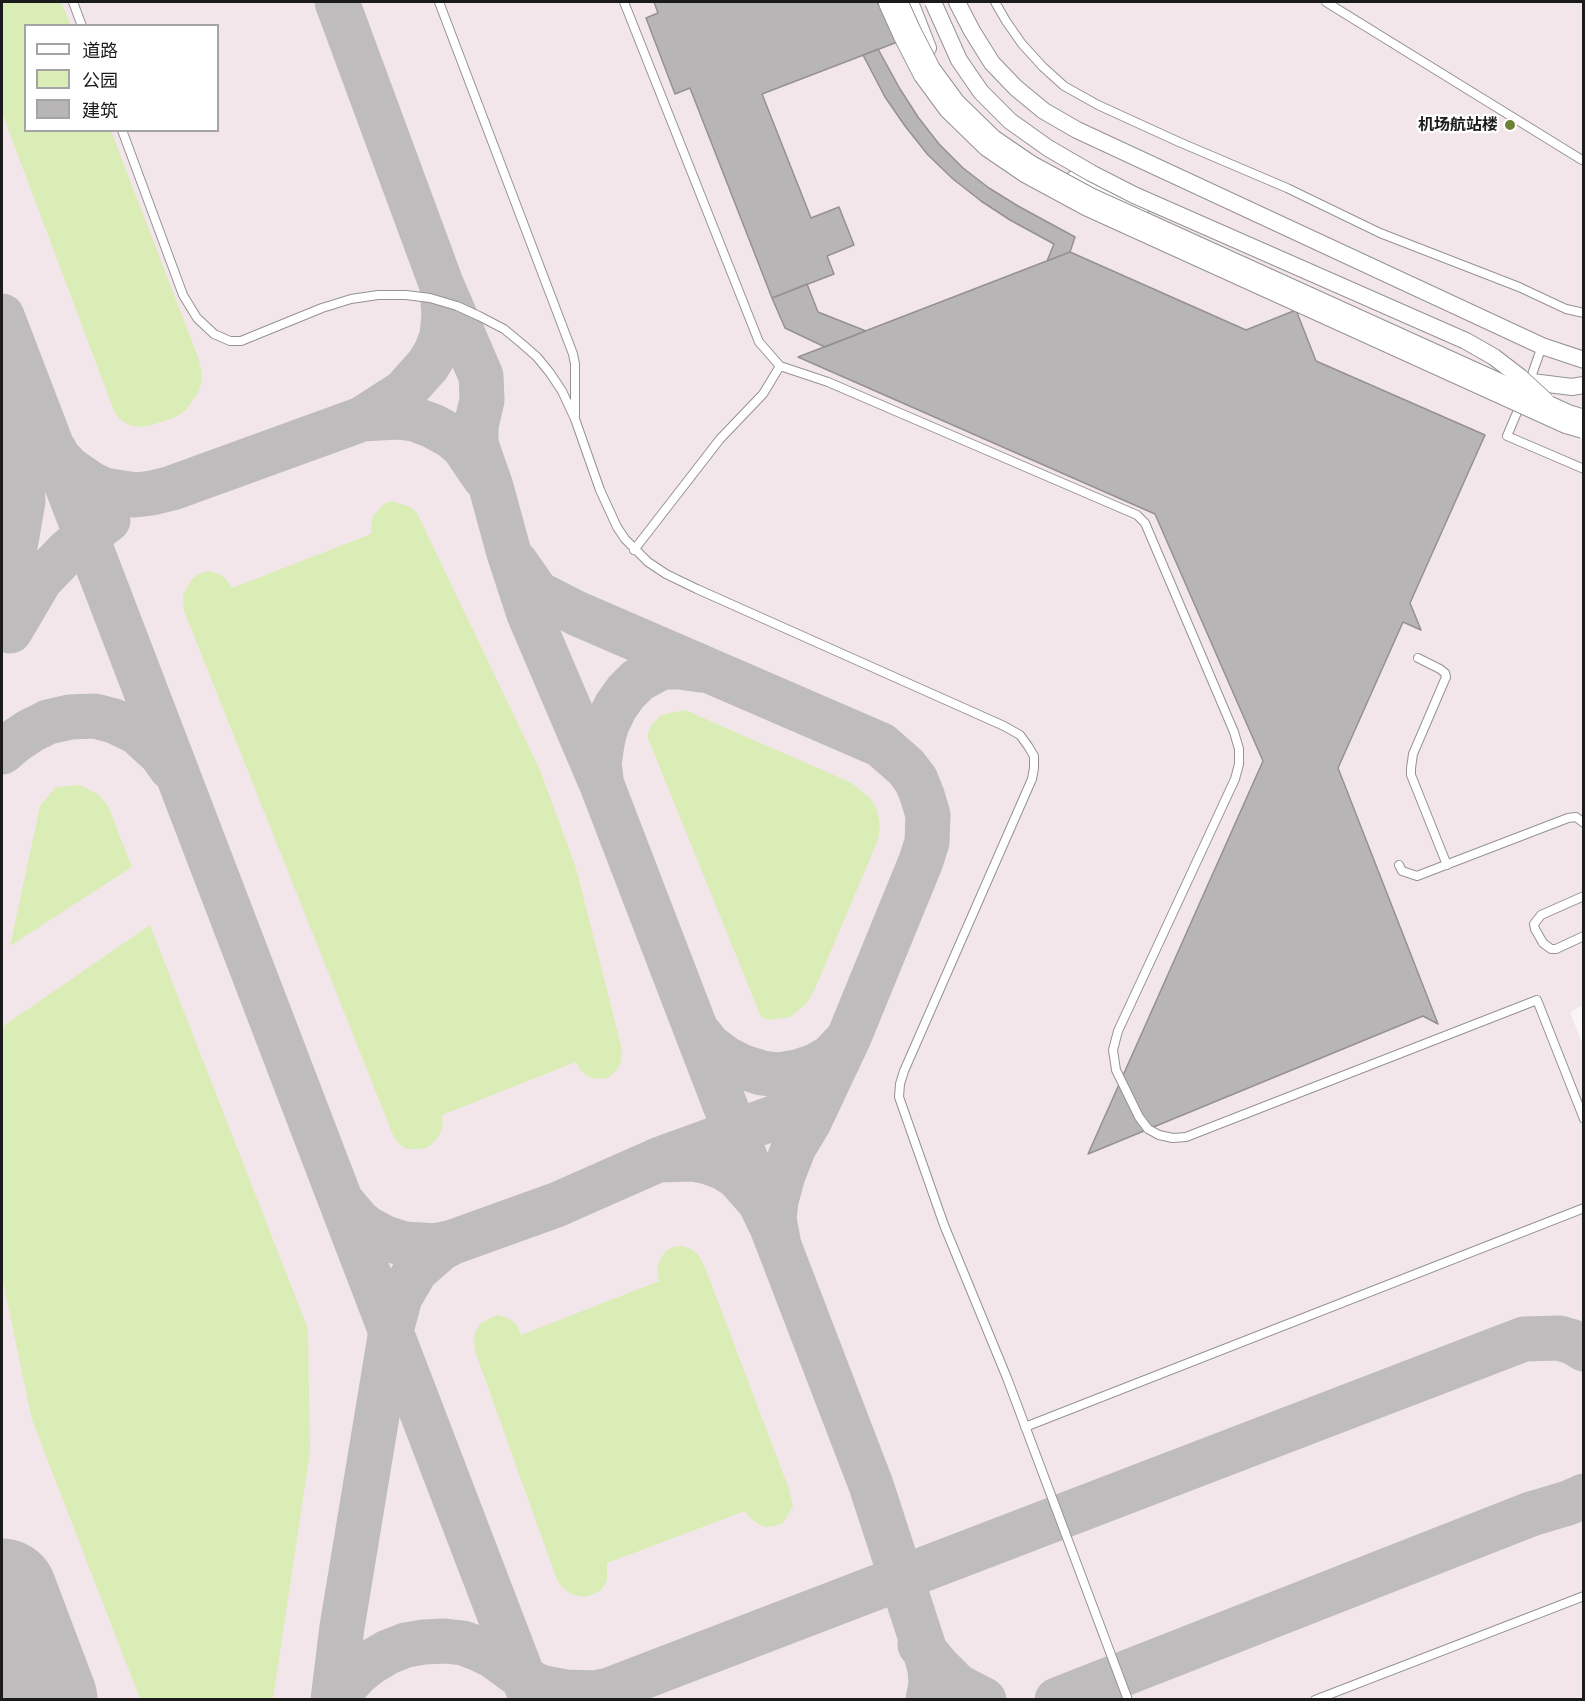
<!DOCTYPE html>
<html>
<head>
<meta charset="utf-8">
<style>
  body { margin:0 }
  #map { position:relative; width:1585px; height:1701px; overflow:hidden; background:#f9f5f6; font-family:"PT Sans","Noto Sans SC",sans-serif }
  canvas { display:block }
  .frame { position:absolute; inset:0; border:3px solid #1c1b1b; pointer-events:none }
  .legend { position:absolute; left:24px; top:24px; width:195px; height:108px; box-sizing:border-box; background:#fff; border:2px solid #a4a4a4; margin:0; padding:8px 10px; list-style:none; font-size:18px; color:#1c1b1b }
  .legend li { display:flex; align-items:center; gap:12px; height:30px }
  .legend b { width:30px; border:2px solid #a4a4a4 }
</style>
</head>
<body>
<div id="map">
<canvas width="1585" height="1701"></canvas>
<div class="frame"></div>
<ul class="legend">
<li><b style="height:8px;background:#fff"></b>道路</li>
<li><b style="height:16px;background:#dbedb6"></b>公园</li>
<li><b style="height:16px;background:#b8b5b6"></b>建筑</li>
</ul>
</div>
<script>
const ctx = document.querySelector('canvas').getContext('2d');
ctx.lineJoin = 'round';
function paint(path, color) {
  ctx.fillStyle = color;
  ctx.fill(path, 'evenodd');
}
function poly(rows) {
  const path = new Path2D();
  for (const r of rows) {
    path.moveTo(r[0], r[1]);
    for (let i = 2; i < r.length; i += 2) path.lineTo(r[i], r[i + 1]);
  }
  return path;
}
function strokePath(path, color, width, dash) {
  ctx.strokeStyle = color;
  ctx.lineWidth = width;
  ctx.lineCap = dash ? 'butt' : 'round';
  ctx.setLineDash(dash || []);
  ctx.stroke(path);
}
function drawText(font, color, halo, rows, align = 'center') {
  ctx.font = font + ' "PT Sans","Noto Sans SC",sans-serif';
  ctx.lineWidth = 4.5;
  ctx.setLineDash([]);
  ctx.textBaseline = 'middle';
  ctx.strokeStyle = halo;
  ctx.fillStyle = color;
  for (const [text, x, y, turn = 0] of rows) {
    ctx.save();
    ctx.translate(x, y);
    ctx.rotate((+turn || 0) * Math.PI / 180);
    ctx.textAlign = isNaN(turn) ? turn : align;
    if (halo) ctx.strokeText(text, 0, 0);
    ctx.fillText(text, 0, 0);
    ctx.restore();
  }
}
paint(poly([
  [2,2,1583,2,1584,1005,1570,1012,1584,1048,1583,1699,2,1700],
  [26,26,218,26,218,130,26,130]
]), '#f3e6ea');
paint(poly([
  [2,2,61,2,71,25,26,26,26,130,111,131,198,357,201,368,202,380,199,391,186,410,176,417,152,425,140,427,129,425,120,419,114,411,2,113],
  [392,501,410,507,417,513,540,770,576,868,621,1045,622,1055,620,1065,615,1072,608,1078,599,1079,589,1077,581,1071,576,1062,442,1115,443,1125,440,1134,435,1141,427,1148,418,1149,407,1149,399,1144,393,1135,184,611,183,594,193,578,201,573,210,571,219,574,226,579,232,588,371,534,371,524,373,516,384,504],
  [685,710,852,783,871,799,877,810,880,825,878,840,814,991,806,1004,790,1017,769,1020,761,1017,647,736,652,724,661,715],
  [80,785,99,795,108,806,132,867,10,946,40,806,56,787],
  [150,925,308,1329,310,1452,273,1699,140,1699,32,1420,2,1277,2,1027],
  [683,1246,693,1250,700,1257,706,1270,789,1489,793,1507,783,1523,775,1526,766,1527,758,1524,750,1518,745,1511,607,1563,607,1581,601,1590,592,1595,583,1597,573,1595,563,1588,557,1580,476,1354,474,1344,475,1332,481,1323,490,1318,498,1315,508,1318,517,1325,521,1335,659,1281,657,1269,660,1260,665,1252,673,1247]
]), '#dbedb6');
strokePath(poly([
  [337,2,442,286,481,376,482,400,476,426,476,444,491,487,509,553,529,614,602,785,871,1485,925,1651,930,1669,931,1684,928,1700],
  [2,316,532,1700],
  [362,419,397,417,414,419,433,426,451,436,463,446,484,477],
  [55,451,58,457,68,468,91,484,104,490,135,495,152,493,172,488,362,419,404,392,428,365,436,352,442,336,444,315,442,289],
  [516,563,537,593,576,613,881,745,906,767,916,780,922,795,928,815,927,842,921,861,849,1037,809,1122,794,1147,783,1175,776,1201,774,1219,778,1240,760,1202,737,1176,724,1168,708,1162,692,1159,658,1160],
  [2,621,23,501,21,465,12,389],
  [10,631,40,580,67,552,86,536,108,520],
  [2,752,15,741,30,731,48,722,70,717,95,716,114,721,137,732,161,754,171,768],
  [601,779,599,763,603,738,607,724,616,706,626,692,638,680,662,667,680,667,701,670],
  [698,1033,697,1031,709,1046,725,1058,743,1067,762,1073,779,1075,797,1072,815,1066,831,1057,845,1042],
  [342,1202,358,1221,368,1229,385,1238,404,1244,421,1245,435,1246,453,1242,556,1205,658,1160,779,1116,807,1102,816,1095,825,1082],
  [2,1591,4,1599],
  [920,1645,939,1668,957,1686,984,1700],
  [333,1700,342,1627,368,1470,391,1331,400,1297,416,1270,440,1249,453,1242],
  [337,1700,342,1690,357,1673,371,1662,388,1652,406,1645,424,1642,445,1641,463,1643,479,1649,495,1657,525,1679,540,1687,566,1692,595,1693,609,1690,1524,1339,1559,1338,1573,1342,1584,1349],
  [1057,1700,1531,1514,1568,1503,1584,1496]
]), '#bebcbc', 45);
strokePath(poly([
  [2,1594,42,1700]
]), '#bebcbc', 111);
const building = poly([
  [654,2,877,2,900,41,762,94,811,218,839,207,854,245,827,256,834,274,772,298,690,88,675,94,646,18,658,13,654,2],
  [878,49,900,89,918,117,939,144,963,168,989,188,1018,206,1075,237,1070,252,1047,261,1054,244,1010,220,981,201,953,179,928,155,905,126,885,97,863,55,878,49],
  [1070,252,1246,330,1296,310,1316,361,1485,435,1410,603,1421,630,1403,622,1338,768,1438,1024,1423,1016,1088,1154,1263,761,1155,514,798,357,1070,252],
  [807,284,818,312,866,331,825,347,785,328,772,298,807,284]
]);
paint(building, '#b8b5b6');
strokePath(building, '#959192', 1.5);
const service = poly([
  [73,2,82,26],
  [439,2,573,354,575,364,575,416],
  [624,2,759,342,780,366,828,382,1137,515,1145,523,1234,732,1239,749,1239,764,1235,779,1118,1031,1113,1050,1116,1070,1139,1117,1148,1129,1159,1135,1173,1138,1186,1137,1537,1000,1584,1119],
  [995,2,1006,21,1022,44,1043,67,1064,86,1098,105,1179,142,1287,188,1380,233,1519,287,1566,309,1584,313],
  [1326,2,1582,160],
  [122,130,183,295,197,318,214,334,230,341,241,341,322,308,351,299,378,295,406,295,430,298,457,306,479,316,504,329,521,343,537,357,550,373,562,391,575,419,600,490,617,527,625,539,648,562,666,574,697,589,1004,726,1020,735,1028,746,1034,756,1034,768,1032,779,904,1071,900,1084,899,1097,944,1225,1007,1378,1128,1700],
  [1529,383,1542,346],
  [1521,403,1507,436,1584,469],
  [634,550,720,439,763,394,780,366],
  [1418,658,1440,669,1445,673,1446,677,1413,754,1411,768,1411,775,1447,865],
  [1399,865,1402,871,1417,876,1568,818,1576,817,1584,823],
  [1584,896,1541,915,1534,924,1535,929,1543,943,1551,949,1556,949,1584,936],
  [1025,1427,1584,1208],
  [1315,1700,1584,1596]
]);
const minor = poly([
  [910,2,928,48],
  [957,2,972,31,992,63,1016,88,1044,111,1077,130,1542,346,1584,360],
  [1074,179,1140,210],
  [1516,380,1572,387,1584,385]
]);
strokePath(service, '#959293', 10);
strokePath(minor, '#959293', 18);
strokePath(service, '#fff', 8);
strokePath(minor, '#fff', 16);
const minorBridge = poly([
  [933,2,959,60,981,92,1010,121,1048,148,1091,173,1134,195,1466,341,1494,357,1520,377,1546,401]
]);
const trunkBridge = poly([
  [893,2,907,33,927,72,952,106,990,143,1028,169,1089,202,1567,419,1584,424]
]);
strokePath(minorBridge, '#959293', 18, []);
strokePath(trunkBridge, '#959293', 30, []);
strokePath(minorBridge, '#fff', 16);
strokePath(trunkBridge, '#fff', 28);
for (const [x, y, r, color] of [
  [1510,125,6,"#6d8233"]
]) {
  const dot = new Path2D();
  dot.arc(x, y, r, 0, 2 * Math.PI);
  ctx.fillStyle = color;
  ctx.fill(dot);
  strokePath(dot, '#fff', 2);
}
drawText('bold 16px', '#1c1b1b', '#fff', [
  ["机场航站楼",1498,125]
], 'right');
</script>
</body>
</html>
